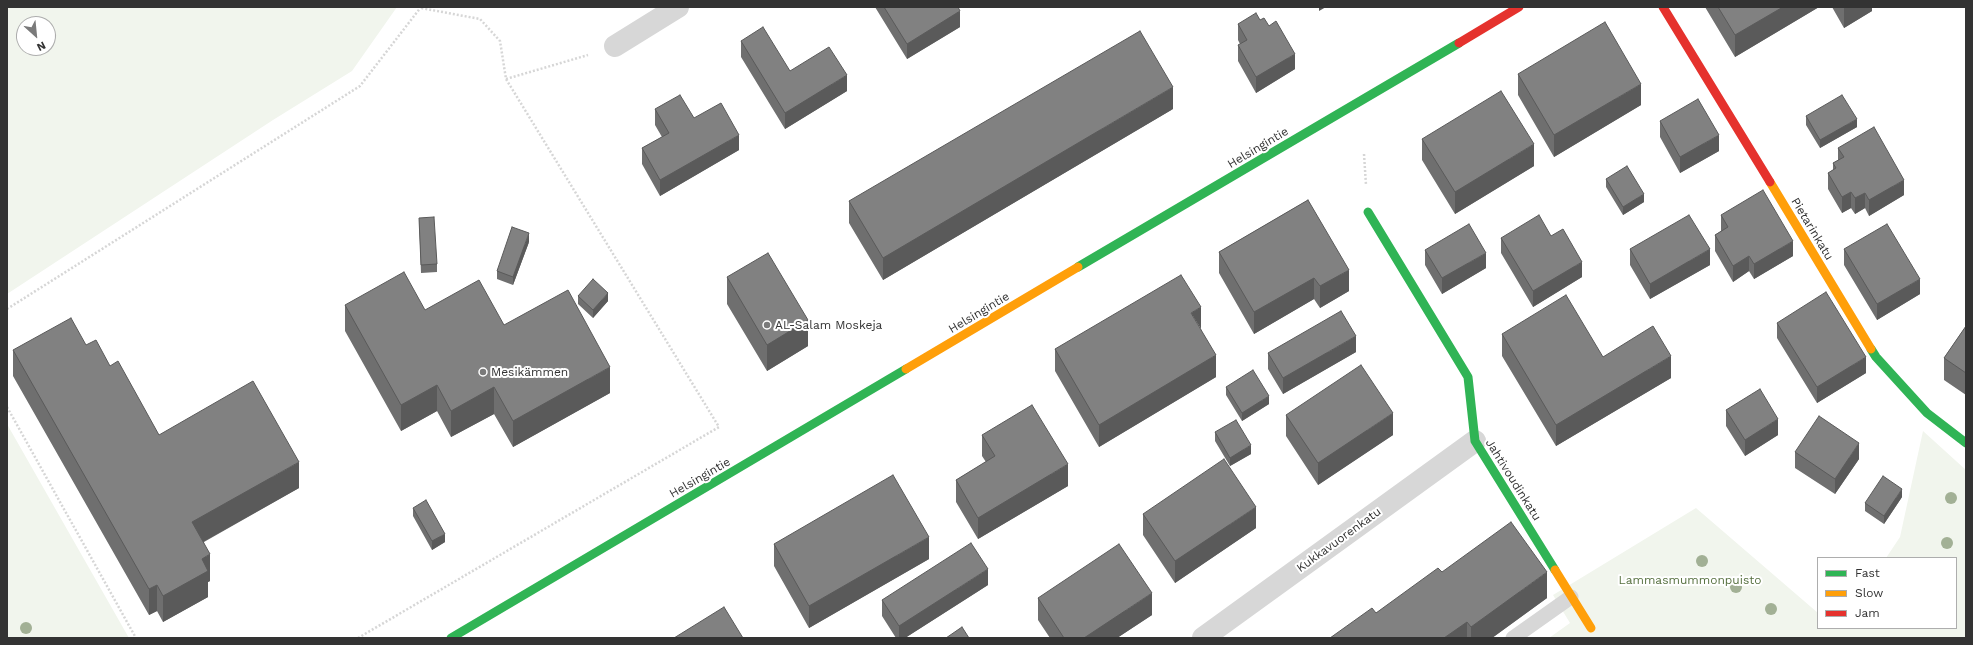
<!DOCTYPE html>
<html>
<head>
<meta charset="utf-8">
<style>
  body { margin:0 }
  #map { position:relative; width:1973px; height:645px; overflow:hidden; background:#fff; font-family:"Work Sans",sans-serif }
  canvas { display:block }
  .frame { position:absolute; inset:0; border:8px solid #333; pointer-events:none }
  .legend { position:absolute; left:1817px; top:557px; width:140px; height:72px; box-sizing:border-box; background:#fff; border:1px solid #adadad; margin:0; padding:5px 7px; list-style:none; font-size:12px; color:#333 }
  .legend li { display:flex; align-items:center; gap:8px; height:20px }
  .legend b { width:20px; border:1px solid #adadad }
  .north { position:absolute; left:16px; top:16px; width:40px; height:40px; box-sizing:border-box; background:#fff; border:1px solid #adadad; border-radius:50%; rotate:153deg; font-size:11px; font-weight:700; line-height:16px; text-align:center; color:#333 }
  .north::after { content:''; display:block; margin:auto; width:14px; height:18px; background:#7a7a7a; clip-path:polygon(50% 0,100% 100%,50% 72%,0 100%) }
</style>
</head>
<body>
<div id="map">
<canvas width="1973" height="645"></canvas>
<div class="frame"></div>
<ul class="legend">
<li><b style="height:5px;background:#30b455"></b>Fast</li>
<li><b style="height:5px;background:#ff9f0a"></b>Slow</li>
<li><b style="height:5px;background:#e5322d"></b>Jam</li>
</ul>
<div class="north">N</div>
</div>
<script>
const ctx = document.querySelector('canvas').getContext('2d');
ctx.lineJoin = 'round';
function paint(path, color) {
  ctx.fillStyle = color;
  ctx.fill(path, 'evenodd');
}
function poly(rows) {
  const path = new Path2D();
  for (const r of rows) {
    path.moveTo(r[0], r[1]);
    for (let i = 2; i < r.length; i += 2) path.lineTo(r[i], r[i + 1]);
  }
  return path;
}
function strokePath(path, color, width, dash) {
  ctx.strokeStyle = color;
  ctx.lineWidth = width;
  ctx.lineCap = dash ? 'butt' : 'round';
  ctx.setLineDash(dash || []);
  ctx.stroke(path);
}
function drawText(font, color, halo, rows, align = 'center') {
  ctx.font = font + ' "Work Sans",sans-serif';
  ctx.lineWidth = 4;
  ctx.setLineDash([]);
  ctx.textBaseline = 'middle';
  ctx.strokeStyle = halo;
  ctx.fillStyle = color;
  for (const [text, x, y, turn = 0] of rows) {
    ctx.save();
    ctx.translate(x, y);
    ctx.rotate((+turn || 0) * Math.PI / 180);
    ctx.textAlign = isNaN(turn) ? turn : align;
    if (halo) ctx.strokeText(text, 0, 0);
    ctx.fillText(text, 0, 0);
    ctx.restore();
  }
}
paint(poly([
  [7,7,397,7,352,71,273,120,7,294],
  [24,24,48,24,48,48,24,48],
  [7,424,129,638,7,638],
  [1923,431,1966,470,1966,638,1549,638,1570,623,1553,595,1696,508,1818,613,1818,628,1956,628,1956,558,1886,558,1900,537]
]), '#f1f5ed');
strokePath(poly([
  [506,79,588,55],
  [1364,154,1366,185],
  [7,309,360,86,421,7],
  [7,407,136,638],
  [358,638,719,427,506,79,500,41,480,19,421,8]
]), '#d6d6d6', 2.5, [2, 2]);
strokePath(poly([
  [1513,638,1571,597]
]), '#d7d7d7', 15);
strokePath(poly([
  [615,46,678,7],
  [1203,638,1475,441]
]), '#d7d7d7', 22);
strokePath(poly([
  [1368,212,1468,377,1475,441,1555,570],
  [1078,267,1459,43],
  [1871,349,1876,357,1927,413,1966,443],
  [451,638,906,369]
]), '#30b455', 9);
strokePath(poly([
  [1770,182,1871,349],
  [906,369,1078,267],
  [1555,570,1591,628]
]), '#ff9f0a', 9);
strokePath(poly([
  [1663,7,1770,182],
  [1459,43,1519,7]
]), '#e5322d', 9);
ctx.fillStyle = '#a2b095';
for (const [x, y] of [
  [1951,498],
  [1947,543],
  [1702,561],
  [1736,587],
  [1771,609],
  [26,628]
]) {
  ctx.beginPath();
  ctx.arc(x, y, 6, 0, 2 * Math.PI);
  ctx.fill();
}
paint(poly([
  [875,7,958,7,960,27,907,59],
  [1705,7,1819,7,1735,57],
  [1832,7,1872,7,1872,11,1844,28],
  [1260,20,1295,69,1256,93,1238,61,1238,45,1240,44,1238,40,1238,24],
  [741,41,790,71,847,91,785,129,741,57],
  [1518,74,1641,105,1554,157,1518,95],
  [655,109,694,118,739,150,660,196,642,164,642,148,662,137,655,125],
  [1173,109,883,280,849,223,849,201],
  [1806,116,1857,127,1820,148,1806,125],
  [1660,121,1719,151,1680,173,1660,137],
  [1422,139,1534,166,1455,214,1422,160],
  [1838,148,1904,195,1869,216,1865,208,1855,214,1851,208,1842,213,1828,189,1828,173,1833,170,1833,163,1838,160],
  [1606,179,1644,202,1623,215,1606,187],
  [1308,200,1349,291,1320,308,1314,299,1254,334,1219,273,1219,252],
  [1721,215,1793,256,1754,279,1749,271,1733,282,1715,251,1715,235,1721,231],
  [419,218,437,264,437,272,421,273],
  [1551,236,1582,277,1533,307,1501,253,1501,238],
  [529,242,513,285,497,279,497,271],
  [1630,249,1710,265,1650,299,1630,265],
  [1844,249,1920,294,1877,320,1844,265],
  [1425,250,1486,268,1442,294,1425,265],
  [727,277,808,346,767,371,727,304],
  [578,296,608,301,593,318,578,304],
  [345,305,425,310,504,325,610,393,513,447,494,414,451,437,437,411,401,431,345,331],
  [1777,323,1866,373,1817,403,1777,338],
  [1966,326,1966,395,1944,380,1944,358],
  [1201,329,1216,377,1099,447,1055,371,1055,349],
  [1502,334,1603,357,1671,378,1556,446,1502,356],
  [86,345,110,366,159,435,299,488,204,542,210,581,208,582,208,597,163,622,157,611,149,615,13,376,13,350],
  [1356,352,1283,394,1268,369,1268,353],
  [1226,387,1269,404,1242,421,1226,395],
  [1726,410,1778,435,1745,456,1726,426],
  [1286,415,1393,435,1318,485,1286,436],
  [1215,432,1251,454,1230,466,1215,441],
  [982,435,1068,486,978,539,956,502,956,480,986,462,982,456],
  [1795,452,1859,459,1835,494,1795,468],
  [1902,497,1884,524,1865,511,1865,503],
  [413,508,445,542,432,550,413,516],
  [1143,514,1256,528,1175,583,1143,535],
  [774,544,929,559,809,628,774,566],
  [1442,572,1547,598,1492,638,1330,638,1376,613],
  [988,585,905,638,896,638,882,616,882,600],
  [1038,598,1152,615,1117,638,1050,638,1038,620]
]), '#6f6f6f');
paint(poly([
  [1319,7,1326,7,1319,11],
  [1783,7,1819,7,1735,57,1735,35],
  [1844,7,1872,7,1872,11,1844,28],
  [960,11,960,27,907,59,907,44],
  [1295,54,1295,69,1256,93,1256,77],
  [847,75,847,91,785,129,785,113],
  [1641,84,1641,105,1554,157,1554,135],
  [1173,87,1173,109,883,280,883,258],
  [1857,119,1857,127,1820,148,1820,140],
  [739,135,739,150,660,196,660,180],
  [1719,135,1719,151,1680,173,1680,157],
  [1534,144,1534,166,1455,214,1455,192],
  [1904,180,1904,195,1869,216,1869,200],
  [1851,192,1851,208,1842,213,1842,197],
  [1865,193,1865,208,1855,214,1855,198],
  [1644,194,1644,202,1623,215,1623,207],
  [529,233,529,242,513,285,513,277],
  [1793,241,1793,256,1754,279,1754,264],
  [1710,249,1710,265,1650,299,1650,284],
  [1486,253,1486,268,1442,294,1442,278],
  [1749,256,1749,271,1733,282,1733,266],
  [1582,262,1582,277,1533,307,1533,291],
  [1349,270,1349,291,1320,308,1320,286],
  [1314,278,1314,299,1254,334,1254,312],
  [1920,279,1920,294,1877,320,1877,304],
  [608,293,608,301,593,318,593,310],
  [1201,307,1201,329,1191,313],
  [808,320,808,346,767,371,767,345],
  [1356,336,1356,352,1283,394,1283,378],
  [1216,355,1216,377,1099,447,1099,425],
  [1671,356,1671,378,1556,446,1556,425],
  [1866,357,1866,373,1817,403,1817,387],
  [610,367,610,393,513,447,513,421],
  [437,385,437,411,401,431,401,405],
  [494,387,494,414,451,437,451,411],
  [1269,396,1269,404,1242,421,1242,413],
  [1393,413,1393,435,1318,485,1318,463],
  [1778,419,1778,435,1745,456,1745,440],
  [1859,443,1859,459,1835,494,1835,479],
  [1251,445,1251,454,1230,466,1230,458],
  [299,462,299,488,192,548,192,522],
  [1068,464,1068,486,978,539,978,518],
  [1902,489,1902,497,1884,524,1884,516],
  [1256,507,1256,528,1175,583,1175,561],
  [445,534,445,542,432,550,432,541],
  [929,537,929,559,809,628,809,606],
  [210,554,210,581,208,582,208,597,163,622,163,596,202,559],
  [988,569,988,585,905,638,899,638,899,626],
  [1547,572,1547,598,1492,638,1471,638,1471,627],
  [157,585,157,611,149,615,149,589],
  [1152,593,1152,615,1117,638,1084,638],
  [1467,622,1467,638,1444,638]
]), '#5a5a5a');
const building = poly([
  [884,7,958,7,960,11,907,44,884,7],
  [1718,7,1783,7,1735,35,1718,7],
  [1256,13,1260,20,1264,18,1269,26,1276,21,1295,54,1256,77,1238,45,1247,40,1238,24,1256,13],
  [1605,22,1641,84,1554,135,1518,74,1605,22],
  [763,27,790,71,829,47,847,75,785,113,741,41,763,27],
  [1140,31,1173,87,883,258,849,201,1140,31],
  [1501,91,1534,144,1455,192,1422,139,1501,91],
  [680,95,694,118,721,103,739,135,660,180,642,148,669,133,655,109,680,95],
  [1842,95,1857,119,1820,140,1806,116,1842,95],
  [1698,99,1719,135,1680,157,1660,121,1698,99],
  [1874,127,1904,180,1869,200,1865,193,1855,198,1851,192,1842,197,1828,173,1836,168,1833,163,1844,157,1838,148,1874,127],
  [1627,166,1644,194,1623,207,1606,179,1627,166],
  [1763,190,1793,241,1754,264,1749,256,1733,266,1715,235,1728,227,1721,215,1763,190],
  [1308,200,1349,270,1320,286,1314,278,1254,312,1219,252,1308,200],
  [1539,215,1551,236,1563,229,1582,262,1533,291,1501,238,1539,215],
  [1689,215,1710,249,1650,284,1630,249,1689,215],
  [434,217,437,264,421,265,419,218,434,217],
  [1469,224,1486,253,1442,278,1425,250,1469,224],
  [1887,224,1920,279,1877,304,1844,249,1887,224],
  [512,227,529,233,513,277,497,271,512,227],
  [768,253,808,320,767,345,727,277,768,253],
  [404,272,425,310,479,280,504,325,568,290,610,367,513,421,494,387,451,411,437,385,401,405,345,305,404,272],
  [1181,275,1201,307,1191,313,1216,355,1099,425,1055,349,1181,275],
  [593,279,608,293,593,310,578,296,593,279],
  [1826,292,1866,357,1817,387,1777,323,1826,292],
  [1566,295,1603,357,1653,326,1671,356,1556,425,1502,334,1566,295],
  [1341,311,1356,336,1283,378,1268,353,1341,311],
  [71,318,86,345,96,340,110,366,118,361,159,435,253,381,299,462,192,522,210,554,202,559,208,571,163,596,157,585,149,589,13,350,71,318],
  [1966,326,1966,373,1944,358,1966,326],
  [1361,365,1393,413,1318,463,1286,415,1361,365],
  [1253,370,1269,396,1242,413,1226,387,1253,370],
  [1760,389,1778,419,1745,440,1726,410,1760,389],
  [1032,405,1068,464,978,518,956,480,995,456,982,435,1032,405],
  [1819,416,1859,443,1835,479,1795,452,1819,416],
  [1236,420,1251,445,1230,458,1215,432,1236,420],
  [1224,459,1256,507,1175,561,1143,514,1224,459],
  [893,475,929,537,809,606,774,544,893,475],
  [1883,476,1902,489,1884,516,1865,503,1883,476],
  [426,500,445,534,432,541,413,508,426,500],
  [1511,522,1547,572,1471,627,1467,622,1444,638,1330,638,1372,608,1376,613,1438,568,1442,572,1511,522],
  [971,543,988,569,899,626,882,600,971,543],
  [1119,544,1152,593,1084,638,1064,638,1038,598,1119,544],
  [724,607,743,638,674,638,724,607],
  [962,627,969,638,946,638,962,627]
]);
paint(building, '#818181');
strokePath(building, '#5a5a5a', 1);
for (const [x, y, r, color] of [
  [767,325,4,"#7a7a7a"],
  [483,372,4,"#7a7a7a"]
]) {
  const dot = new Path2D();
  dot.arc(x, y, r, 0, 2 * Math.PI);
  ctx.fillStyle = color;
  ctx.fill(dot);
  strokePath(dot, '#fff', 1.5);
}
drawText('12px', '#333', '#fff', [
  ["Helsingintie",1258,148,-31],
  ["Pietarinkatu",1812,229,59],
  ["Helsingintie",979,313,-31],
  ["Helsingintie",700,478,-30],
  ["Jahtivoudinkatu",1513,480,58],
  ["Kukkavuorenkatu",1339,540,-36]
]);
drawText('12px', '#333', '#fff', [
  ["AL-Salam Moskeja",775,325],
  ["Mesikämmen",491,372]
], 'left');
drawText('12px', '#56703f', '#fff', [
  ["Lammasmummonpuisto",1690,580]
]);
</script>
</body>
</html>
